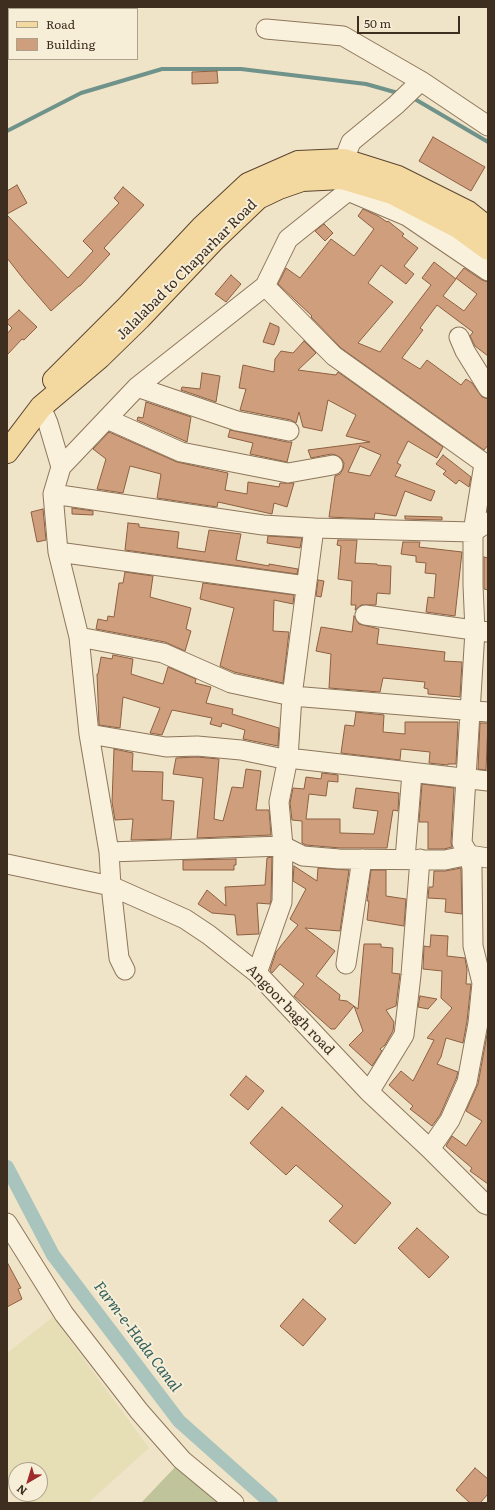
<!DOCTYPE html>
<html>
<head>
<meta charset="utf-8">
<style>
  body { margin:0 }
  #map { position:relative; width:495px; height:1510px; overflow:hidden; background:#f0e4c8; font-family:Literata,serif }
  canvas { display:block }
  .frame { position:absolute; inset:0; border:8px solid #3d2e20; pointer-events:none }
  .legend { position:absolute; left:8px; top:8px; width:130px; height:52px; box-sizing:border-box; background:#f7eed8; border:1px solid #ada18e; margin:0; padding:5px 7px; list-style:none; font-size:12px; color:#3d2e20 }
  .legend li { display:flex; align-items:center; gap:8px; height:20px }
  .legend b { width:20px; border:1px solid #ada18e }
  .north { position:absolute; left:8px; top:1462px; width:40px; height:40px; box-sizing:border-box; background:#f7eed8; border:1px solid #ada18e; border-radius:50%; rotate:218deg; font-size:11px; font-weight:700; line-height:16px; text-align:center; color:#3d2e20 }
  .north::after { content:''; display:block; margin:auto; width:14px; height:18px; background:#9e2a2b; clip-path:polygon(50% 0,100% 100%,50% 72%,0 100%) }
  .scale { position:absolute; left:357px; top:16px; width:103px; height:18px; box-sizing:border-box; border:2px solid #3d2e20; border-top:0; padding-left:5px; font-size:12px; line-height:14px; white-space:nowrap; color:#3d2e20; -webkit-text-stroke:3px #f7eed8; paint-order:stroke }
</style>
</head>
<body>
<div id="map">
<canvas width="495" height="1510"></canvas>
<div class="frame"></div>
<ul class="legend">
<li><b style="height:5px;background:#f3d9a0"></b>Road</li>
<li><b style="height:11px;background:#cf9f7d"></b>Building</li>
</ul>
<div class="north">N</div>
<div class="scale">50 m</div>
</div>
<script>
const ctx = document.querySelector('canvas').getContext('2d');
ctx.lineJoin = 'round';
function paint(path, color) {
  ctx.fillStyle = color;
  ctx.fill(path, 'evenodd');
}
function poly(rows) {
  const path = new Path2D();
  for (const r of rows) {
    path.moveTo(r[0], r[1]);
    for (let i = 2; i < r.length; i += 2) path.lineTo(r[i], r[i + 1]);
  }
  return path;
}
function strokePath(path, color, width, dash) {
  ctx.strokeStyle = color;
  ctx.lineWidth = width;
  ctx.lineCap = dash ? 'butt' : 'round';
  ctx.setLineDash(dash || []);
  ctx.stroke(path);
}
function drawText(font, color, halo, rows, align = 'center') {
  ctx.font = font + ' Literata,serif';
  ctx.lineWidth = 4;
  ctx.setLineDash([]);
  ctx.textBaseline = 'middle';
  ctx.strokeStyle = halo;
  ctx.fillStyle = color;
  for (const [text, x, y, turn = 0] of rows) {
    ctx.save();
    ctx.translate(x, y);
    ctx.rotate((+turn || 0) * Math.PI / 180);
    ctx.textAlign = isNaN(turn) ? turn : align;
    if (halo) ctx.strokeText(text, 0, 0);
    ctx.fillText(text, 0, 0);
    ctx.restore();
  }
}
paint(poly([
  [53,1317,149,1448,88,1503,25,1503,17,1494,40,1494,40,1470,16,1470,16,1493,7,1483,7,1353]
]), '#e6deb5');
paint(poly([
  [178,1464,226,1503,141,1503]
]), '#bfc49a');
strokePath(poly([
  [413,98,488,142],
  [7,131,81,93,162,69,241,69,366,84,398,93]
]), '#6f938a', 4);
strokePath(poly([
  [7,1167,53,1255,179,1421,271,1503]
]), '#a9c4bc', 14);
const building = poly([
  [217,71,218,83,192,84,192,72,217,71],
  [433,137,485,167,471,191,419,161,433,137],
  [17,185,27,203,7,214,7,191,17,185],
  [123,187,144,205,104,248,110,254,80,286,79,286,51,311,25,281,7,258,7,215,68,278,93,251,83,241,119,203,114,198,123,187],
  [363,209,378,216,387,222,388,221,404,234,402,236,418,248,404,266,414,274,406,284,381,265,368,283,393,302,358,343,380,352,431,285,422,278,434,262,456,279,443,296,464,311,477,294,456,278,464,268,482,280,488,282,488,356,475,346,470,336,473,332,437,305,420,328,423,330,402,358,420,369,427,360,461,385,466,379,472,383,482,397,488,399,488,445,484,450,341,348,311,317,312,316,278,284,286,268,300,278,331,239,354,256,374,229,358,216,363,209],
  [324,224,333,233,325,241,315,231,324,224],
  [231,275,241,284,226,302,215,294,231,275],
  [19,310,37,327,24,340,22,339,7,355,7,334,12,328,7,323,7,321,19,310],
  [270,323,279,327,279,331,274,345,263,342,270,323],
  [304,341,316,353,298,370,336,375,338,372,443,447,437,458,408,441,397,463,401,465,395,476,435,491,431,501,405,491,396,516,375,513,374,519,329,517,335,476,340,474,343,469,344,463,341,458,336,455,331,454,311,458,308,450,370,442,346,436,356,415,328,400,322,431,303,427,299,412,296,423,291,420,240,410,246,389,239,388,243,365,274,372,275,359,281,351,293,353,304,341],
  [360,446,381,455,370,476,348,472,360,446],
  [202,373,220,376,216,402,181,390,182,387,200,389,202,373],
  [146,402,191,417,187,442,137,420,138,417,143,418,146,402],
  [230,430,287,442,292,442,287,462,250,454,253,443,228,437,230,430],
  [109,432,177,462,228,473,225,490,247,494,248,482,279,487,280,483,294,483,287,507,274,503,272,514,218,502,217,507,157,498,161,474,130,466,123,493,97,489,106,459,93,449,109,432],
  [443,455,471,477,469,487,459,480,456,484,443,474,446,471,436,464,443,455],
  [72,508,93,511,93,515,72,514,72,508],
  [43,509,46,540,37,542,31,512,43,509],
  [405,516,442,517,442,520,405,519,405,516],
  [128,523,139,524,139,527,179,532,177,548,205,552,209,530,241,534,236,560,269,566,269,564,298,569,297,574,125,550,128,523],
  [268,536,302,538,300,548,267,543,268,536],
  [338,540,357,540,355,563,377,564,377,565,391,566,390,594,377,593,376,605,361,605,355,610,356,605,351,605,352,581,338,579,341,546,337,545,338,540],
  [403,542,420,542,419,547,462,552,455,616,426,612,428,597,434,598,436,574,425,573,426,563,416,562,416,556,401,554,403,542],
  [484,557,488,558,488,590,484,589,484,557],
  [125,572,153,576,150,597,191,608,186,629,191,631,185,651,165,642,96,629,98,619,107,621,108,616,114,617,119,583,123,583,125,572],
  [318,580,324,581,321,597,316,596,318,580],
  [203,583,294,595,293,604,274,600,273,631,289,632,283,683,234,672,220,666,234,608,200,599,203,583],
  [354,616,359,624,379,629,377,644,445,652,444,661,462,662,460,697,428,694,428,689,424,688,425,682,383,678,380,692,329,688,331,654,316,651,321,627,352,632,354,616],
  [113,655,133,659,131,674,163,684,168,667,196,679,195,683,211,687,206,703,233,709,232,714,279,728,278,746,243,739,245,730,222,723,221,727,210,724,212,718,172,710,162,735,150,733,160,708,123,697,120,728,99,725,97,674,98,674,101,657,112,659,113,655],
  [356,712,384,715,383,732,405,734,405,722,458,722,456,764,448,764,448,765,429,763,430,752,401,749,400,760,341,753,345,725,354,726,356,712],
  [480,723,488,723,486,770,478,769,480,723],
  [114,749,133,753,132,771,163,772,162,800,174,801,171,839,131,840,133,819,115,820,112,802,114,749],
  [197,757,219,759,214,819,223,821,232,787,243,788,246,769,261,771,256,810,269,810,271,835,197,838,203,778,173,774,176,758,197,757],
  [322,773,338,775,338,782,328,781,326,796,309,794,306,819,340,819,340,833,374,834,378,811,353,808,356,788,399,793,398,811,393,810,387,848,340,848,306,845,302,843,302,821,292,820,290,803,293,788,304,789,306,777,321,779,322,773],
  [422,784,454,788,451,842,452,847,444,849,428,849,428,822,419,822,422,784],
  [272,857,271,900,270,904,257,903,259,934,237,935,235,915,212,913,198,904,207,890,226,906,225,887,265,885,267,858,272,857],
  [236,859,236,865,234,865,234,870,183,870,183,860,236,859],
  [294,866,317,881,318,868,349,870,340,931,305,928,335,951,316,976,340,995,339,1000,347,1001,358,1009,364,944,381,944,381,947,393,948,392,973,400,974,396,1006,386,1010,394,1022,393,1031,385,1045,380,1049,382,1051,372,1066,349,1045,363,1031,354,1006,335,1029,331,1029,294,996,304,984,280,964,272,973,270,970,276,952,298,925,290,919,306,889,293,881,294,866],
  [461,868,462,914,445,912,446,899,428,898,429,887,433,887,434,871,445,871,461,868],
  [371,870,386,870,386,896,406,899,404,926,367,920,369,901,367,901,371,870],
  [431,935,448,936,447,956,465,958,467,970,466,984,471,984,467,1021,463,1043,446,1038,441,1057,437,1064,458,1072,456,1079,440,1115,432,1126,410,1109,413,1106,389,1085,401,1071,413,1081,434,1040,427,1038,452,1008,441,998,442,971,423,969,424,946,430,947,431,935],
  [420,996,437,999,428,1009,418,1007,420,996],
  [488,1029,488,1184,470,1171,472,1168,446,1146,452,1136,466,1146,482,1121,466,1111,478,1084,488,1029],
  [246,1076,264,1091,248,1110,230,1095,246,1076],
  [282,1107,391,1203,355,1244,329,1221,343,1206,296,1165,286,1175,250,1143,282,1107],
  [417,1228,449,1257,429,1278,398,1248,417,1228],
  [7,1262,21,1288,18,1289,22,1299,7,1307,7,1262],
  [303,1299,326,1319,303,1346,280,1326,303,1299],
  [475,1468,488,1479,488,1494,480,1503,470,1503,456,1490,475,1468]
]);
paint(building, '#cf9f7d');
strokePath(building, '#8d5f41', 1);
const minor = poly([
  [266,29,343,36,421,81,488,126],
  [344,160,351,142,396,105,421,81],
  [265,286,334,356,488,466],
  [459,337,465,351,488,388],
  [137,387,237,421,289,431],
  [41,407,48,423,61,467,53,494,58,552,79,637,89,734,109,852,111,886,119,958,125,970],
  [107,419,181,452,288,473,333,465],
  [61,467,137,387,265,286,288,239,348,191,407,216,488,271],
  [53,494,263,525,314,528,473,532,488,522],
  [58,552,306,586],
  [365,615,488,632],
  [79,637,163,653,231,683,292,696,488,712],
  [89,734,166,747,197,746,241,750,279,758,288,758,488,781],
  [109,852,283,846,303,856,339,859,445,860,469,855,488,858],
  [405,859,412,773],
  [7,864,111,886,185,919,209,935,257,973,369,1092,430,1149,485,1204,488,1205],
  [346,964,362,859],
  [257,973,282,902,283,846,279,802,288,758,292,696,314,528],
  [369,1092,404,1035,411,975,420,859],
  [430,1149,450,1120,467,1082,478,1023,482,983,473,946,472,868,469,855,462,843,475,631,473,585,473,532,484,464],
  [7,1223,64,1314,139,1411,182,1460,234,1503]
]);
const major = poly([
  [54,380,128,306,202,227,248,184,298,162,344,160,398,177,468,212,488,228],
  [7,452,41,407,100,357,140,318,215,239,258,198,279,188,302,180,342,178,392,193,458,227,488,249]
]);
strokePath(minor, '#8d765c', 21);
strokePath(major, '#5b4430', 24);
strokePath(minor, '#faf1dc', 19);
strokePath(major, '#f3d9a0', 22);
drawText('14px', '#3d2e20', '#f7eed8', [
  ["Jalalabad to Chaparhar Road",187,270,-45],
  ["Angoor bagh road",290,1010,46]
]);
drawText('italic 15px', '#2f5d5a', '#f7eed8', [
  ["Farm-e-Hada Canal",137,1337,53]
]);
</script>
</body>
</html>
